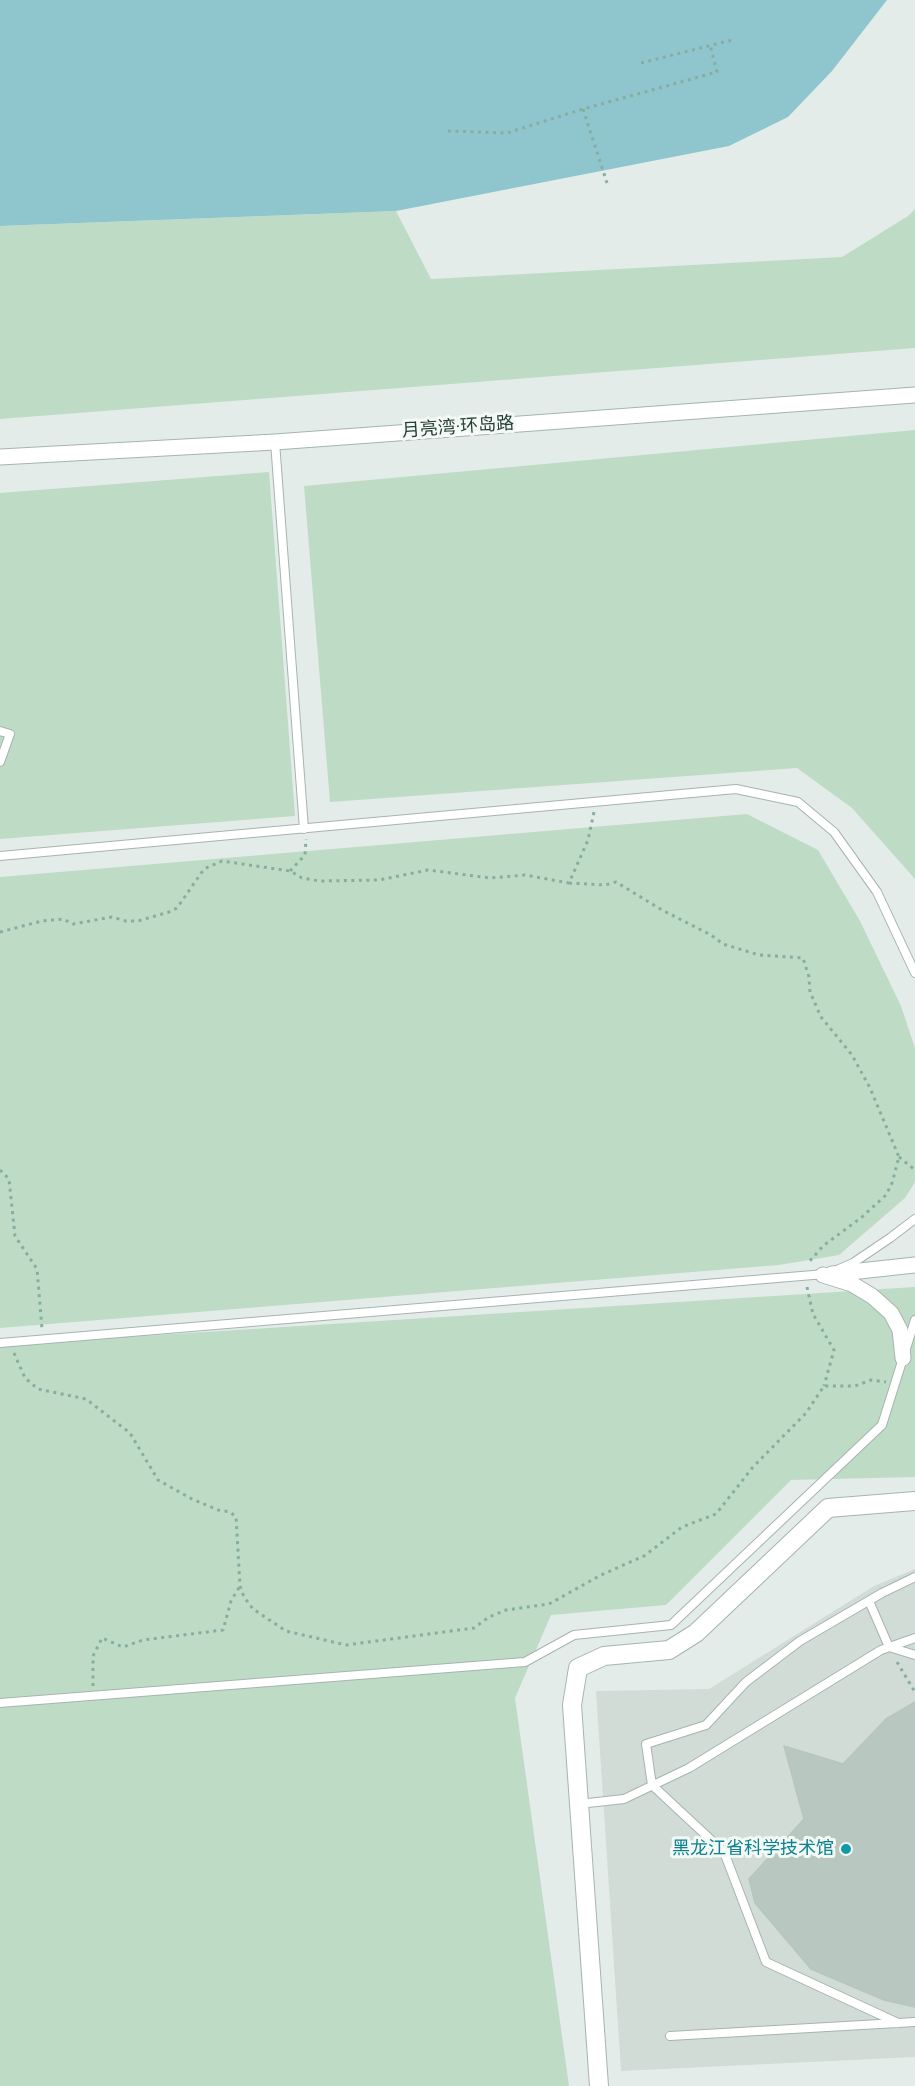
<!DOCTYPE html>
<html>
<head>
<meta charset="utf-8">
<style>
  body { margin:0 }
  canvas { display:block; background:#e3ece8 }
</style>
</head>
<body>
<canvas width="915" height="2086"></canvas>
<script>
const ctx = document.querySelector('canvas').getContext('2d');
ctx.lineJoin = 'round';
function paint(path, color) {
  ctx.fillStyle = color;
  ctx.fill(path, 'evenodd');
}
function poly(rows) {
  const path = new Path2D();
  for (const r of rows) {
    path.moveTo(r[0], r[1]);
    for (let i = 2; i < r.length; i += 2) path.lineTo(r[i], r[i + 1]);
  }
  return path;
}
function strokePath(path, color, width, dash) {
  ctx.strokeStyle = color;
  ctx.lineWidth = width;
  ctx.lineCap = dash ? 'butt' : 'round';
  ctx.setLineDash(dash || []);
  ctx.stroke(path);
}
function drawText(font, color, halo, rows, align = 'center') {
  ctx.font = font + ' "Roboto Condensed","Noto Sans SC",sans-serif';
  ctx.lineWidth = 6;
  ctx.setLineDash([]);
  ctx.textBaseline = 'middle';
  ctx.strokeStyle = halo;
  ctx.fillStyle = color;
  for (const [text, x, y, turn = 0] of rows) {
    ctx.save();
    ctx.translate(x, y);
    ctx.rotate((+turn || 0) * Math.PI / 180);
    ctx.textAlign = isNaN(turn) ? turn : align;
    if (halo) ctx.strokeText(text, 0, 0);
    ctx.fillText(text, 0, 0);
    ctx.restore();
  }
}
paint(poly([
  [915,1569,915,2057,621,2071,596,1691,709,1689,874,1586]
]), '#d2dcd7');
paint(poly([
  [915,209,915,348,0,419,0,226,396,211,431,279,842,257,908,216],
  [915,430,915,879,852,808,797,768,330,802,304,486],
  [269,472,295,816,0,839,0,493],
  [747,814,818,850,860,921,901,1006,915,1048,915,1182,905,1198,839,1255,779,1265,0,1328,0,877],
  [915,1287,915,1477,791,1480,666,1605,551,1615,515,1698,569,2086,0,2086,0,1345]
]), '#bedcc5');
paint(poly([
  [0,0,887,0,832,71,788,117,729,146,396,211,0,226]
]), '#8fc6ce');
const building = poly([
  [915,1702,915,2007,884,2000,811,1969,755,1903,749,1879,804,1819,784,1746,843,1764,886,1719,915,1702]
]);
paint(building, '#b9c7c1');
strokePath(building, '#b6c6bf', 1.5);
const service = poly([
  [275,442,304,829],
  [0,731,10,734,0,762],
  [0,856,736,789,798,802,834,832,877,892,915,973],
  [839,1269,853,1263,890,1238,915,1219],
  [0,1343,825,1274],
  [869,1601,889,1647,915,1655],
  [0,1703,525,1662,574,1635,671,1625,882,1425,915,1320],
  [579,1804,624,1799,689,1768,881,1650,915,1638],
  [898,2023,766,1962,724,1852,652,1785,646,1744,706,1725,746,1682,800,1641,882,1593,915,1577],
  [670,2036,915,2022]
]);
const minor = poly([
  [0,457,275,442,915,395],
  [832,1274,915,1265],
  [823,1275,852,1284,872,1296,891,1313,900,1330,903,1358]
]);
const tertiary = poly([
  [599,2086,572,1705,578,1668,604,1656,669,1650,696,1633,828,1508,915,1501]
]);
strokePath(service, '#a6b4af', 10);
strokePath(minor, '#a6b4af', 17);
strokePath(tertiary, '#a6b4af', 20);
strokePath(poly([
  [641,63,732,40],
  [583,109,607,183],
  [448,131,507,133,583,109,717,72,710,45],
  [290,871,305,855,306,839],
  [569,883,605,885,616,882,662,910,711,935,723,944,759,955,803,958,809,977,810,992,821,1017,852,1055,870,1088,899,1157,892,1183,886,1195,862,1217,823,1246,808,1263],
  [0,932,42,921,63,919,73,924,112,917,126,921,138,921,169,912,177,908,204,869,222,861,290,871,302,878,319,881,379,880,428,870,490,878,525,875,569,883,588,840,594,812],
  [899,1157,915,1170],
  [0,1170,9,1179,15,1236,37,1269,42,1329],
  [807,1287,813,1314,834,1350,824,1386],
  [14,1353,25,1378,38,1389,86,1399,130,1433,158,1480,192,1499,218,1510,230,1512,236,1517,240,1586,244,1597,253,1609,286,1631,346,1645,474,1628,489,1617,506,1610,549,1604,601,1575,644,1556,682,1527,716,1514,753,1467,806,1413,824,1386,855,1386,871,1380,886,1382],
  [897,1662,915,1692],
  [93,1686,93,1656,102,1638,123,1647,143,1640,223,1630,231,1601,240,1586]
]), '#86aea0', 3, [3, 4.5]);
strokePath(service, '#fff', 8);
strokePath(minor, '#fff', 15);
strokePath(tertiary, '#fff', 18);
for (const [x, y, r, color] of [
  [846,1849,6,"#0f9aa8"]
]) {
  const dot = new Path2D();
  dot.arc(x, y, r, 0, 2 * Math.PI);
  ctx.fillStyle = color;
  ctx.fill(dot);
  strokePath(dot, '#f4f9f6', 2);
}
drawText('18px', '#243d35', '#f4f9f6', [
  ["月亮湾·环岛路",458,428,-4]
]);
drawText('18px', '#0d838f', '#f4f9f6', [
  ["黑龙江省科学技术馆",834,1849]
], 'right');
</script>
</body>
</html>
